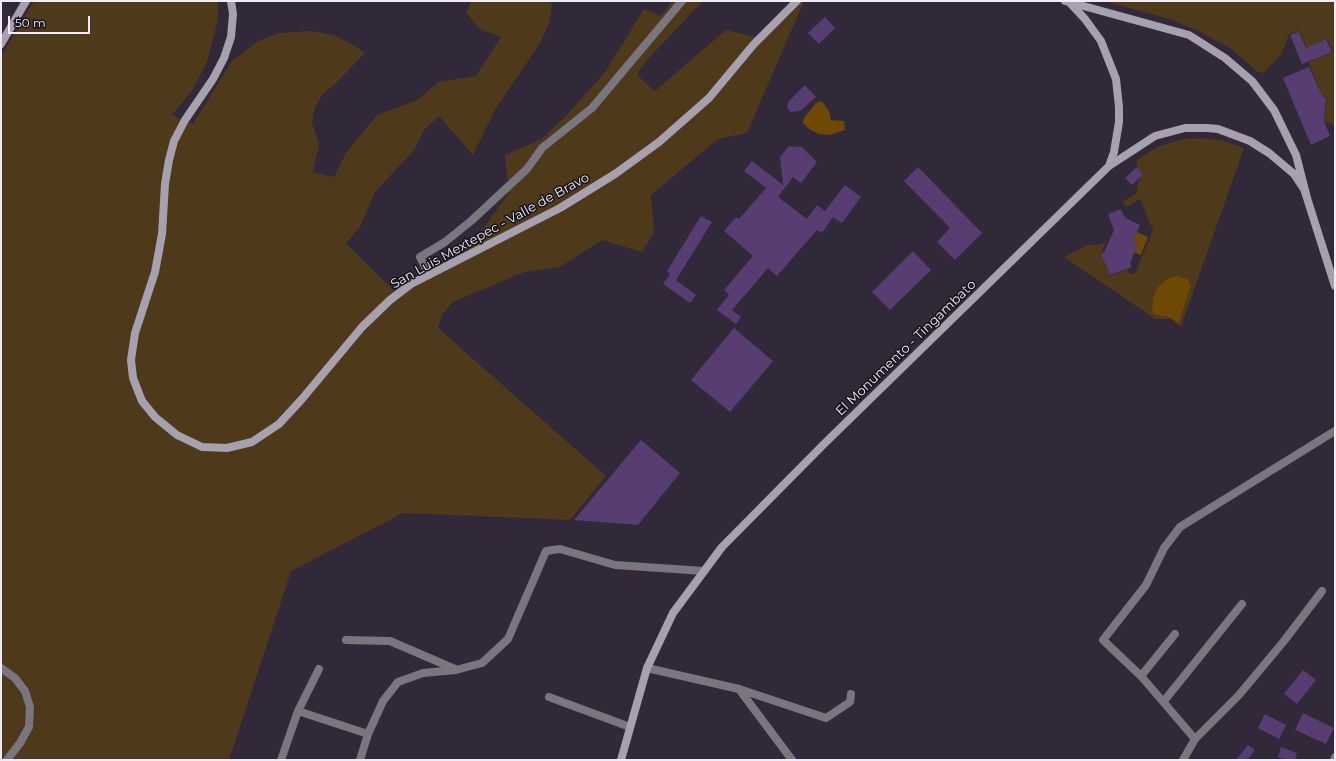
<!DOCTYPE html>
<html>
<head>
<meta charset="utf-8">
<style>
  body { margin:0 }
  #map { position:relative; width:1336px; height:761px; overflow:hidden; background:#31283a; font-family:Montserrat,sans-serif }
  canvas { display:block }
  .frame { position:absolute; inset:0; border:2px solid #f0ebf7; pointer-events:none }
  .scale { position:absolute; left:8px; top:16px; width:82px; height:18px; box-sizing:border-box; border:2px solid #f0ebf7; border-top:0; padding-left:5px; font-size:12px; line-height:14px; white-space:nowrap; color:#f0ebf7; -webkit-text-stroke:3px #17131b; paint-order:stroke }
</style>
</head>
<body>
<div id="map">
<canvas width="1336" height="761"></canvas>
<div class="frame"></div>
<div class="scale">50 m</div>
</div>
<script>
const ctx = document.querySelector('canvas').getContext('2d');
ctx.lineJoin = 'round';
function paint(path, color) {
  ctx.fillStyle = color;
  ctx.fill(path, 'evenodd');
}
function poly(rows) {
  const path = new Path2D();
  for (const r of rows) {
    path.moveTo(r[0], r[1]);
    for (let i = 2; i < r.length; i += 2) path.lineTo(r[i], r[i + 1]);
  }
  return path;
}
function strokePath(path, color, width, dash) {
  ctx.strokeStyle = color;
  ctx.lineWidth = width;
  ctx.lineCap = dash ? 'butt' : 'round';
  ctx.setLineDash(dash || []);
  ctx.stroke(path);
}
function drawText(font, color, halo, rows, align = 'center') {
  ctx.font = font + ' Montserrat,sans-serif';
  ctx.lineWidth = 3;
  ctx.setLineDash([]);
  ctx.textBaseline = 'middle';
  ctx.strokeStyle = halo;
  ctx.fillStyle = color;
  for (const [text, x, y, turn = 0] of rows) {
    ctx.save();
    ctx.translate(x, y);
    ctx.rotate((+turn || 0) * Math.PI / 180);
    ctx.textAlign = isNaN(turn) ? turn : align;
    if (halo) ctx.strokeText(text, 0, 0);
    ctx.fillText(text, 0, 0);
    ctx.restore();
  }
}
paint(poly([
  [34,1,218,1,218,20,206,65,191,92,172,115,193,124,232,61,258,41,279,33,311,31,334,35,355,46,365,53,336,83,322,95,315,107,313,115,312,123,319,144,313,172,334,177,346,153,377,115,417,100,438,82,476,76,501,37,480,29,466,13,471,1,552,1,550,21,539,45,496,108,473,155,439,116,424,130,414,150,375,192,360,227,346,243,396,293,460,261,509,193,505,155,540,140,567,115,605,72,644,9,660,16,667,9,671,1,703,1,646,61,637,75,655,91,726,30,764,39,804,1,747,133,718,139,651,195,654,232,642,252,602,240,560,267,524,272,453,302,442,315,438,328,606,476,570,520,403,513,291,571,229,760,1,760,1,56],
  [1103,1,1335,1,1335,126,1324,121,1327,97,1319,99,1319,88,1308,62,1333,52,1327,39,1307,48,1299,31,1289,34,1282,53,1264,73,1258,72,1231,49,1201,32,1169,19],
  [1197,138,1221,140,1244,148,1181,327,1171,319,1155,319,1064,257,1087,245,1100,245,1107,240,1101,253,1110,276,1127,269,1130,274,1135,274,1153,230,1140,199,1126,207,1123,202,1137,192,1139,178,1143,174,1137,167,1137,160,1159,146,1184,139]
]), '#4e391a');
paint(poly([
  [822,101,829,111,831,120,844,121,845,130,830,135,819,134,809,129,803,123,804,118,816,103],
  [1137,232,1148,237,1141,255,1134,252,1138,244,1133,241],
  [1177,276,1187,279,1191,285,1179,323,1169,317,1155,315,1152,311,1153,298,1157,288,1167,279]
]), '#6d4903');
paint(poly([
  [825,17,835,28,819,44,808,33],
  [1299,32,1306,48,1326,39,1332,52,1302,64,1290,35],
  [1309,67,1323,98,1326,97,1324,121,1330,136,1311,145,1283,78],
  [805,85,816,97,800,111,791,112,787,108,788,102],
  [789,146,802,147,817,162,801,183,793,177,778,197,807,219,817,205,825,211,845,185,861,197,842,223,833,217,822,233,817,230,777,276,768,268,732,310,741,317,736,324,717,310,729,295,724,290,753,256,724,231,736,217,739,219,766,188,744,171,752,161,783,185,780,157],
  [918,167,982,233,955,260,937,242,950,228,904,181],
  [1137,167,1143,174,1132,185,1125,178],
  [1121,209,1125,218,1140,225,1133,241,1138,244,1130,263,1132,267,1110,275,1101,254,1104,252,1114,230,1108,214],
  [701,216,712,222,676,280,696,295,690,303,663,284,670,274,667,271],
  [913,251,931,270,890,310,872,292],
  [734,328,773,361,730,412,691,380],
  [641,440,680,473,638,525,574,520],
  [1303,670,1316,680,1297,704,1284,694],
  [1303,713,1334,728,1326,744,1295,730],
  [1265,714,1286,725,1279,739,1258,728],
  [1248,745,1255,750,1247,760,1236,760],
  [1281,747,1297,753,1295,760,1287,760,1278,757]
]), '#573d71');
strokePath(poly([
  [429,275,420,257,445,242,471,221,527,169,542,148,592,108,682,1],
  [346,640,390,641,455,669],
  [1,668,15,678,25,691,30,707,29,727,20,743,7,760],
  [647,668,739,689,826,718,850,702,851,694],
  [1141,676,1175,634],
  [739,689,792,760],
  [549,697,630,727],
  [1164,701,1242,604],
  [298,711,368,734],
  [1195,739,1141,676,1103,640,1146,585,1164,548,1180,527,1335,431],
  [281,760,298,711,319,669],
  [360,760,368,734,383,701,398,682,423,673,456,670,482,663,508,639,546,551,560,549,615,565,704,571],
  [1183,760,1195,739,1239,695,1284,641,1322,591],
  [1334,760,1335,757]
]), '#7a7680', 8);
strokePath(poly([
  [231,1,233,14,231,37,224,58,213,79,185,120,174,141,169,160,165,184,162,234,155,272,135,333,131,360,133,378,142,401,155,417,177,435,202,447,227,448,252,442,279,424,302,399,362,327,390,300,411,284,560,208,615,174,659,142,709,98,754,44,797,1],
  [1065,1,1189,35,1225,58,1252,81,1274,110,1296,155,1307,198,1335,286],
  [1070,3,1085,19,1101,41,1116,79,1119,107,1119,122,1114,152,1109,166],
  [1,44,26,1],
  [621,760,647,668,673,613,722,547,824,444,1109,166,1155,136,1185,128,1207,128,1218,129,1250,141,1269,153,1294,174,1304,189,1307,198]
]), '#a6a0af', 8);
drawText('13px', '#f0ebf7', '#17131b', [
  ["San Luis Mextepec - Valle de Bravo",490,231,-29],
  ["El Monumento - Tingambato",906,348,-44]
]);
</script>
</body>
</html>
